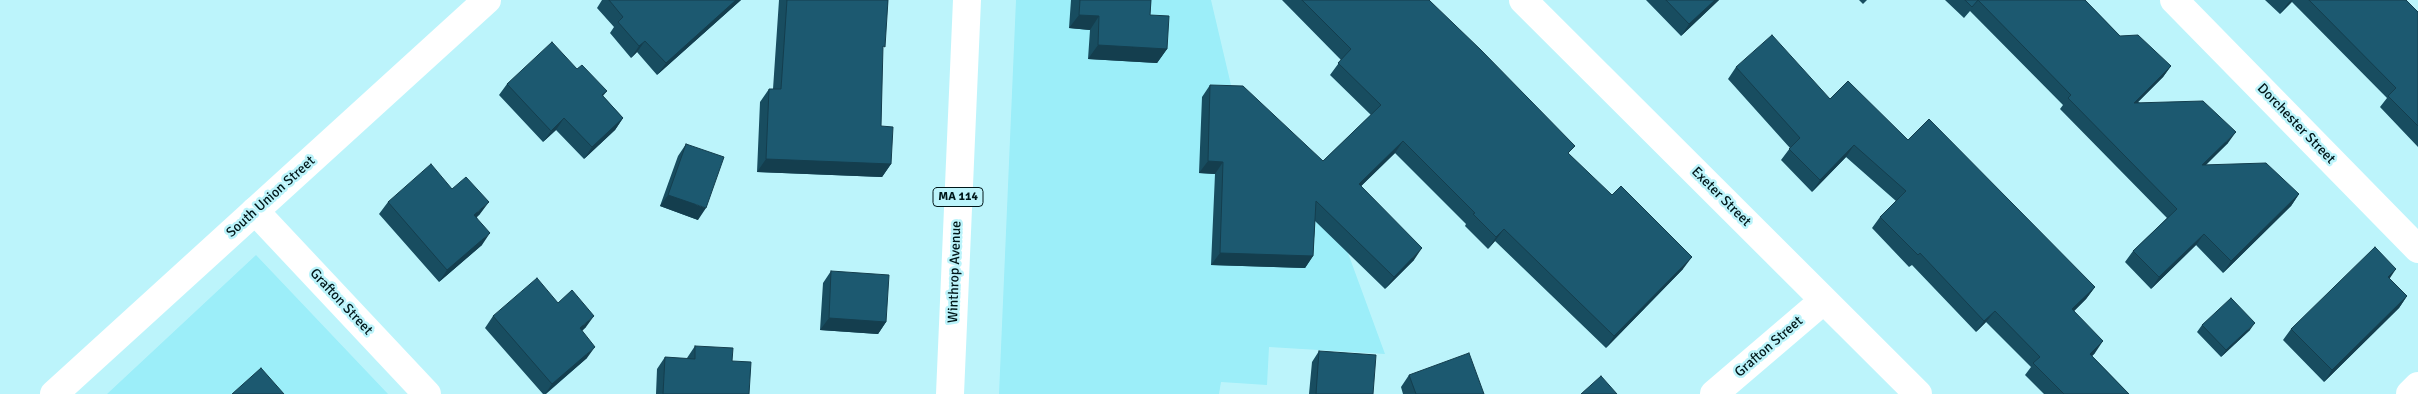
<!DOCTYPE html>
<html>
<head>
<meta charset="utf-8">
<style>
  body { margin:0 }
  canvas { display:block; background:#bcf4fb }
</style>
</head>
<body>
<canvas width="2418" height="394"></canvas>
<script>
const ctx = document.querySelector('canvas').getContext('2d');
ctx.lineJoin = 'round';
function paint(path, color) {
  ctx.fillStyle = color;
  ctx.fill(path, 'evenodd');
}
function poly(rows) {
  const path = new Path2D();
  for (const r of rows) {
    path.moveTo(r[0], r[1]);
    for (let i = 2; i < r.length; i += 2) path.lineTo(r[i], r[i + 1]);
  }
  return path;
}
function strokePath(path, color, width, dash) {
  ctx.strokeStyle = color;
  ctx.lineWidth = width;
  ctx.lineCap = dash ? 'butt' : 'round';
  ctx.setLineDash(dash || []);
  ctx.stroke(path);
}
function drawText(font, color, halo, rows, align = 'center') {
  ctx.font = font + ' Signika,sans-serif';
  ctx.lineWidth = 5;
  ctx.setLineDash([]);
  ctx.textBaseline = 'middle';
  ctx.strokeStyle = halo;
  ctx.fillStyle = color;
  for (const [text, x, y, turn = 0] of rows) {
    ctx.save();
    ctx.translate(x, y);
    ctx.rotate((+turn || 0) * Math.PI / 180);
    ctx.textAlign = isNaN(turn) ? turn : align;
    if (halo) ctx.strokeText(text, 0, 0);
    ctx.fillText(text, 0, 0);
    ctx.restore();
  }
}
paint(poly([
  [1016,0,1211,0,1231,85,1315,163,1385,354,1269,347,1267,385,1221,382,1219,394,999,394],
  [256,255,388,394,107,394]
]), '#9ceef9');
strokePath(poly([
  [1523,0,1918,394],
  [2174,0,2418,249],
  [255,211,427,394],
  [1714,394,1824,300],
  [2410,394,2418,386]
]), '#fff', 28);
strokePath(poly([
  [54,394,487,0]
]), '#fff', 28);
strokePath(poly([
  [950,394,967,0]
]), '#fff', 28);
paint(poly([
  [602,0,741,0,657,75,637,52,631,58,610,33,614,27,597,8],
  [779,0,888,0,882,50,881,126,891,164,882,177,757,172,760,102,769,89,773,89],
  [1071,0,1151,0,1150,15,1167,49,1157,63,1088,59,1090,30,1069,28],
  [1282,0,1429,0,1569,154,1683,269,1606,348,1495,241,1488,249,1465,226,1466,224,1395,153,1361,186,1414,260,1385,289,1315,221,1313,256,1305,268,1211,265,1215,174,1199,173,1202,97,1210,85,1323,161,1371,115,1330,75,1341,60],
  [1646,0,1719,0,1681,36],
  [1859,0,1867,0,1863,4],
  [1945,0,2085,0,2120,36,2171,66,2163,77,2138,102,2228,143,2205,165,2299,194,2291,206,2223,273,2196,245,2151,289,2125,262,2133,251,2167,218,2060,109,2063,105,1970,11,1964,18],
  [2265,0,2406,0,2418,12,2418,147,2380,107,2387,98,2292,2,2280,14],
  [1736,67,1830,99,1908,140,2095,287,2086,299,2074,311,2095,353,2092,356,2129,394,2044,394,2025,375,2031,367,1986,322,1976,332,1912,265,1909,267,1872,228,1880,217,1896,201,1846,157,1812,192,1781,160,1790,148,1728,79],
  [577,69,607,91,603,96,623,118,615,130,584,159,556,130,543,142,499,95,507,84],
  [686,144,698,220,660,206,678,156],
  [452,189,480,214,477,217,482,245,439,282,379,214,388,202],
  [831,271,886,322,878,334,820,330,823,283],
  [2390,279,2407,296,2399,308,2324,382,2283,340,2291,329],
  [558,303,586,327,582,331,587,358,546,394,543,394,485,328,493,316],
  [2202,325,2250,330,2221,357,2197,332],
  [695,346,732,361,749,394,656,394,657,369,665,357,687,359,687,358],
  [1319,351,1373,394,1309,394,1312,362],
  [1409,375,1484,394,1403,394,1401,387]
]), '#184d60');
paint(poly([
  [736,0,741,0,657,75,666,63],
  [1715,0,1719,0,1681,36,1689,24],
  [2291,0,2293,0,2280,14,2288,3],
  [1079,15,1099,16,1090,30,1069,28],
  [645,41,637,52,631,58,639,46],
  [1098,45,1167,49,1157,63,1088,59],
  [2171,66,2163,77,2126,114,2134,103],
  [564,118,556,130,543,142,551,131],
  [623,118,615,130,584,159,592,147],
  [2236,132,2228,143,2194,177,2202,165],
  [1403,141,1395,153,1351,196,1359,184],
  [1854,145,1846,157,1812,192,1820,180],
  [766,159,891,164,882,177,757,172],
  [1208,161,1223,162,1215,174,1199,173],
  [2299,194,2291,206,2223,273,2231,261],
  [668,195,706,208,698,220,660,206],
  [489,202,480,214,466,226,474,215],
  [1504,229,1495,241,1488,249,1496,237],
  [490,233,482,245,439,282,447,270],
  [2204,234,2196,245,2151,289,2159,277],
  [1422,248,1414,260,1385,289,1394,277],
  [1220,253,1313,256,1305,268,1211,265],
  [1692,257,1683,269,1606,348,1614,336],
  [2396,269,2388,281,2388,277],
  [2095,287,2086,299,2064,321,2072,309],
  [2407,296,2399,308,2324,382,2332,370],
  [1995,311,1986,322,1976,332,1984,321],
  [594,316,586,327,572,340,580,328],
  [829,318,886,322,878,334,820,330],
  [2255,323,2250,330,2221,357,2226,350],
  [2103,341,2095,353,2082,366,2090,354],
  [595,347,587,358,545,394,552,384]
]), '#143e4e');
const building = poly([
  [609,0,736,0,666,63,645,41,639,46,618,22,623,17,609,0],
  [787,0,888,0,885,47,883,46,881,126,893,127,891,164,766,159,769,89,781,89,787,0],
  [1080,0,1151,0,1150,15,1169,16,1167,49,1098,45,1099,16,1079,15,1080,0],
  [1302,0,1429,0,1481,50,1575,146,1568,153,1612,195,1621,186,1692,257,1614,336,1504,229,1496,237,1473,214,1475,213,1403,141,1359,184,1422,248,1394,277,1316,201,1313,256,1220,253,1223,162,1208,161,1210,85,1243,86,1323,161,1381,105,1338,63,1351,49,1302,0],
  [1666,0,1715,0,1689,24,1666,0],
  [1965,0,1978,0,1972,7,1965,0],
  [1978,0,2085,0,2120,36,2138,35,2171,66,2134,103,2203,101,2236,132,2202,165,2266,163,2299,194,2231,261,2204,234,2159,277,2133,251,2177,209,2068,98,2071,95,1978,0],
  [2309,0,2406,0,2418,12,2418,126,2388,96,2396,88,2309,0],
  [1772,35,1830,99,1848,81,1908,140,1929,119,2095,287,2072,309,2103,341,2090,354,2129,394,2064,394,2033,363,2040,357,1995,311,1984,321,1920,253,1918,255,1880,217,1906,191,1854,145,1820,180,1789,149,1800,138,1736,67,1772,35],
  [552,42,577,69,582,65,607,91,602,95,623,118,592,147,564,118,551,131,507,84,552,42],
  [686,144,724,157,706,208,668,195,686,144],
  [431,164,452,189,466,177,489,202,474,215,490,233,447,270,388,202,431,164],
  [2375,247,2396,269,2388,277,2407,296,2332,370,2291,329,2375,247],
  [831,271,889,275,886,322,829,318,831,271],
  [537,278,558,303,572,290,594,316,580,328,595,347,552,384,493,316,537,278],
  [2231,298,2255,323,2226,350,2202,325,2231,298],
  [695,346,733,348,732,361,751,362,749,394,663,394,665,357,695,359,695,346],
  [1319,351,1376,355,1373,394,1316,394,1319,351],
  [1469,353,1484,394,1416,394,1409,375,1469,353],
  [261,368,284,394,232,394,261,368],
  [1601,376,1617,394,1581,394,1601,376]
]);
paint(building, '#1c5970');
strokePath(building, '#143e4e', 1);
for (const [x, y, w] of [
  [958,197,50]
]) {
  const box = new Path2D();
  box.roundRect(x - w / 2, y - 9.5, w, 19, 4);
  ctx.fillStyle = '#bcf4fb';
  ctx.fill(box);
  strokePath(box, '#00171a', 1);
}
drawText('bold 12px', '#00171a', null, [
  ["MA 114",958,197]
]);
drawText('14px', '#00171a', '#bcf4fb', [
  ["Dorchester Street",2296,124,46],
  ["South Union Street",271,197,-42],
  ["Exeter Street",1721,197,45],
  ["Winthrop Avenue",955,272,-88],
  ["Grafton Street",341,302,47],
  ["Grafton Street",1769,347,-41]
]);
</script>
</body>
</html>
